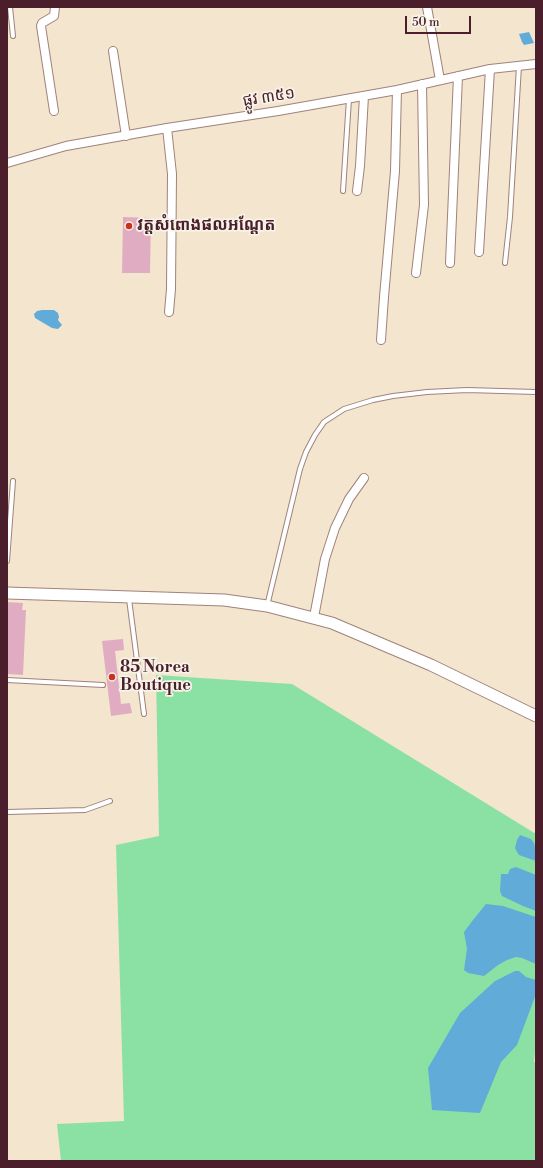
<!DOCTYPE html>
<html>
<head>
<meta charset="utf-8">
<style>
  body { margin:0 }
  #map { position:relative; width:543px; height:1168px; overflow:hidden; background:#f4e5ce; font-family:"Libre Bodoni",serif }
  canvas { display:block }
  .frame { position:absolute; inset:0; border:8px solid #4a1f2b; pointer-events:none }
  .scale { position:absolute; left:405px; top:16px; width:66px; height:18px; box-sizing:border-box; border:2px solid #4a1f2b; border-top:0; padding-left:5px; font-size:12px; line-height:14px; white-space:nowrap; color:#4a1f2b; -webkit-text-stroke:3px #f7f3e8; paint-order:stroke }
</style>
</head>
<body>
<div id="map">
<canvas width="543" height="1168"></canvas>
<div class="frame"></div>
<div class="scale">50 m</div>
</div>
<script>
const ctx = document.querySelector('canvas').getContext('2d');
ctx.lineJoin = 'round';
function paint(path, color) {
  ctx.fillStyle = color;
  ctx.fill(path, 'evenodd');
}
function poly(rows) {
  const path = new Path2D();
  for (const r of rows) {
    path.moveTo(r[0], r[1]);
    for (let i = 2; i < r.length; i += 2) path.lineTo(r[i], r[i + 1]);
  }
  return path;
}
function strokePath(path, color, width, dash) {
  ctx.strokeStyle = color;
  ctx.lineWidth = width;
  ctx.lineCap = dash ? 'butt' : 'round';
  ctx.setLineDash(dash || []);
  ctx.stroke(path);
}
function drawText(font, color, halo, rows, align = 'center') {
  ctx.font = font + ' "Libre Bodoni","Noto Sans Khmer",serif';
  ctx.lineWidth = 3.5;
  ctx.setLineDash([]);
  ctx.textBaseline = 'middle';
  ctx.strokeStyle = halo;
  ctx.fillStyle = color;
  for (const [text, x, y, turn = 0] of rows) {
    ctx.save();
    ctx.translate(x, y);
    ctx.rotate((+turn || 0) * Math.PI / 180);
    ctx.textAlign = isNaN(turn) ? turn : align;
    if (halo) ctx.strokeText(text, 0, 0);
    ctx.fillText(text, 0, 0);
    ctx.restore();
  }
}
paint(poly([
  [156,675,292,684,536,834,536,1042,534,1062,536,1063,536,1161,61,1161,57,1124,124,1121,116,845,159,836]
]), '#8be1a3');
paint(poly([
  [529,32,534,43,524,45,522,42,519,34],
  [42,310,54,310,58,313,59,317,58,320,62,325,58,329,52,328,35,318,34,314,37,311],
  [520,835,531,839,534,843,535,847,536,847,536,861,519,855,517,852,515,848,517,840],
  [516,867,536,875,536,911,523,906,502,896,500,891,501,874,508,874,510,869],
  [486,904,503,906,536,917,536,964,522,958,516,957,507,960,498,965,484,976,468,973,464,970,467,949,464,932,473,920],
  [515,971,519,971,526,977,536,980,536,994,517,1045,501,1062,480,1113,432,1110,428,1068,460,1013,495,981]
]), '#61abd9');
paint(poly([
  [123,217,151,218,150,273,122,273],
  [7,602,23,603,22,610,26,610,23,675,7,674],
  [123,639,124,650,115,651,121,704,130,703,132,713,111,716,102,641]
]), '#e0acc2');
const lane = poly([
  [10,7,13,36],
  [343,191,349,99],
  [505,263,510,217,519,66],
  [7,561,13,481],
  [129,599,144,714],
  [267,606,300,469,306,452,315,435,324,422,344,409,373,400,393,396,427,392,467,390,536,392],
  [7,680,103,685],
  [7,812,85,810,110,801]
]);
const street = poly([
  [427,7,440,80],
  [113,51,126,136],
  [54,111,41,26,42,23,54,16,55,7],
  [167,128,172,174,171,289,169,312],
  [7,163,66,146,167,128,278,111,397,90,490,69,536,64],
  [357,191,360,166,364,96],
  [479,252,490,69],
  [450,263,458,76],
  [416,273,424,205,422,84],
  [381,340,384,297,395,171,397,90],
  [314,617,325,559,335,528,349,499,364,478]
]);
const secondary = poly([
  [7,593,224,600,267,606,332,623,431,665,536,716]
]);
strokePath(lane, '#9f827c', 6);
strokePath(street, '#9f827c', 10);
strokePath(secondary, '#9f827c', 13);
strokePath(lane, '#fff', 4);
strokePath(street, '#fff', 8);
strokePath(secondary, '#fff', 11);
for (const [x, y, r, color] of [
  [129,226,4,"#c8321e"],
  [112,677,4,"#c8321e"]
]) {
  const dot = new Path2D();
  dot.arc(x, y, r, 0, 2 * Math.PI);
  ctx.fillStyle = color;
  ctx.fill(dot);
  strokePath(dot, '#f7f3e8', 1.5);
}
drawText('16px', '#4a1f2b', '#f7f3e8', [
  ["ផ្លូវ ៣៥១",269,98,-9]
]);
drawText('bold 16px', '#4a1f2b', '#f7f3e8', [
  ["វត្តសំពោងផលអណ្តែត",137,226],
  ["85 Norea",120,668],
  ["Boutique",120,686]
], 'left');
</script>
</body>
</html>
